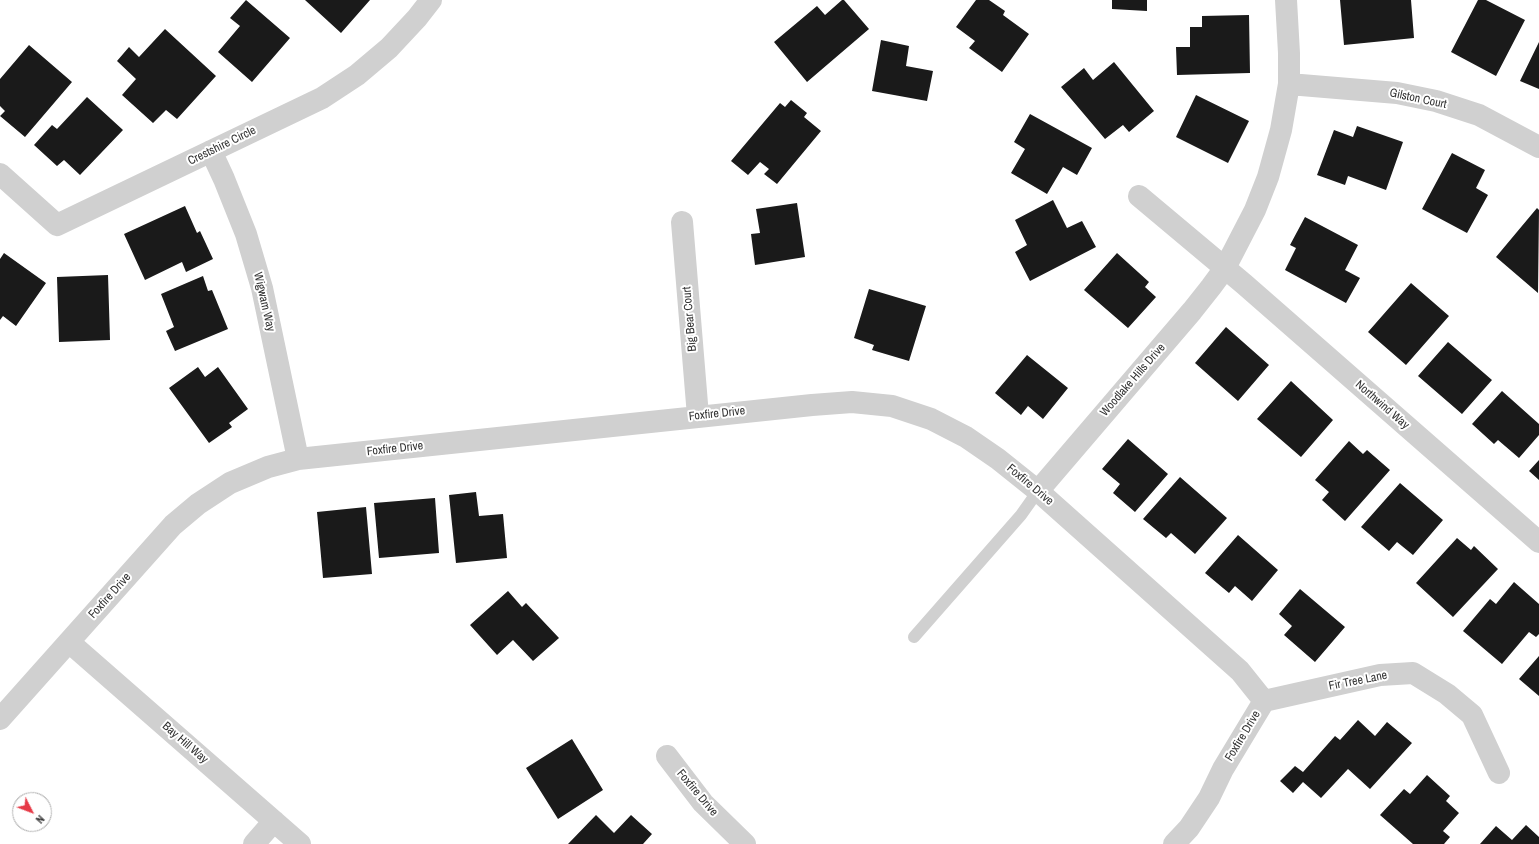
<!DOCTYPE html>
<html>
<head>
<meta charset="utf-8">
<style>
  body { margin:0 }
  #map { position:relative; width:1539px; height:844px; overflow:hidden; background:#fff; font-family:"Archivo Narrow",sans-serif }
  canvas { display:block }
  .north { position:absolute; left:12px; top:792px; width:40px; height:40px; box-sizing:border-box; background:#fff; border:1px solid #adadad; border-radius:50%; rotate:132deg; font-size:11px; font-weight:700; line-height:16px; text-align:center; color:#333 }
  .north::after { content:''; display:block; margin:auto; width:14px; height:18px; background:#e63946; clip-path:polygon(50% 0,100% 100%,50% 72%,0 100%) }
</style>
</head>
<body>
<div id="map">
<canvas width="1539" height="844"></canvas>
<div class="north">N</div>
</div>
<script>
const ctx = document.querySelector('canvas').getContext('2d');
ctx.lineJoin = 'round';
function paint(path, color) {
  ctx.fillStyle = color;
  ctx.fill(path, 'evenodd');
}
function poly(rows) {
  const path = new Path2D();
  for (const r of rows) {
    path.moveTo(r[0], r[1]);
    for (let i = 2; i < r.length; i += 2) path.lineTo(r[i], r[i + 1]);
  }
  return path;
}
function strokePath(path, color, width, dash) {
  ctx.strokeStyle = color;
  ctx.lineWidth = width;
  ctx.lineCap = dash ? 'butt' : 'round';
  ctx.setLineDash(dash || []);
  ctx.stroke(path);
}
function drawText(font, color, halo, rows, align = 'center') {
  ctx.font = font + ' "Archivo Narrow",sans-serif';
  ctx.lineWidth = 4;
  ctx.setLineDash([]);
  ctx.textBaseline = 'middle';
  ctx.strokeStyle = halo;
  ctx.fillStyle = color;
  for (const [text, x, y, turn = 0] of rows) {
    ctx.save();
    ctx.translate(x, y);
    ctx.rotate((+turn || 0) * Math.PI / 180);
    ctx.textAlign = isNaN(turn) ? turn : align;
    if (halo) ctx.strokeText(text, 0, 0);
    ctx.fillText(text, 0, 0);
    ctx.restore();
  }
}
paint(poly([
  [246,0,290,38,252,82,218,52,240,26,230,18],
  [305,0,370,0,341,33],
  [842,0,844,0,869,29,807,82,774,42,817,6,825,15],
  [976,0,989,0,1005,11,1003,15,1029,34,1002,72,969,48,975,41,956,27],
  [1112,0,1147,0,1147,11,1112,9],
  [1340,0,1411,0,1414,38,1344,45],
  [1478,0,1486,0,1525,20,1496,76,1451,52],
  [1249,15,1250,73,1177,75,1176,47,1190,47,1190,27,1202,27,1202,16],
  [165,29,216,76,177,119,166,110,153,123,122,95,136,79,117,61,129,47,139,57],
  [881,40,909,46,906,66,933,71,927,101,872,91],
  [1539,42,1539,89,1520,81],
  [29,45,72,82,25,137,0,116,5,111,0,106,0,79],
  [1114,62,1154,111,1129,132,1123,125,1105,139,1061,87,1084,68,1093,80],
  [1196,95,1249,121,1228,163,1176,137],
  [87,97,123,130,80,175,64,160,57,166,34,145,52,125,57,129],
  [791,100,807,113,804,117,821,131,777,184,764,174,769,169,760,162,748,175,731,161,780,103,785,107],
  [1030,114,1092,148,1077,175,1063,167,1047,194,1011,173,1025,149,1014,142],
  [1357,126,1403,142,1386,190,1348,176,1345,185,1317,175,1334,130,1353,137],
  [1452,153,1485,170,1476,188,1488,195,1467,233,1422,209],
  [1053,200,1067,228,1082,221,1096,247,1030,281,1015,252,1027,245,1015,220],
  [797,203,805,257,755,265,751,234,760,233,756,209],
  [185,206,197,233,200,231,213,259,186,272,182,262,145,280,124,234],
  [1537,208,1539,210,1538,293,1496,257],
  [1305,217,1358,245,1345,270,1360,278,1346,303,1285,270,1296,248,1290,245],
  [4,253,46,283,16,326,3,316,0,320,0,259],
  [1117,253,1149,282,1145,287,1156,297,1128,328,1084,290],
  [108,275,110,340,59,342,57,277],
  [203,276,208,291,212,290,228,329,175,351,166,331,174,327,161,294],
  [1411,283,1449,316,1406,365,1368,332],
  [869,289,926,306,909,361,872,350,874,345,854,338],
  [1226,327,1269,365,1238,401,1195,363],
  [1448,342,1492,380,1462,414,1418,376],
  [1027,355,1068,388,1043,419,1028,406,1021,415,995,393],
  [198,367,205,377,218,367,248,409,229,423,232,427,209,443,169,388],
  [1291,381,1333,420,1301,457,1257,419],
  [1502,391,1539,424,1539,435,1519,458,1498,440,1494,444,1472,424],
  [1128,439,1168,474,1135,512,1113,493,1120,484,1102,469],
  [1349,441,1363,454,1367,450,1390,470,1345,521,1322,500,1329,492,1315,480],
  [1539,460,1539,480,1529,471],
  [1180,477,1227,518,1195,554,1171,533,1166,538,1143,519],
  [1400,483,1443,520,1413,555,1397,542,1389,551,1361,527],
  [476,492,479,516,503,514,507,558,456,563,449,495],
  [435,498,439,553,379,558,374,503],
  [366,507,372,574,323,578,317,512],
  [1238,535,1278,570,1252,601,1235,586,1229,593,1205,573],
  [1457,538,1471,550,1474,546,1498,569,1453,617,1416,583],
  [1514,582,1539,604,1539,634,1536,637,1529,632,1502,664,1463,631,1490,599,1496,604],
  [1300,589,1345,627,1315,662,1284,635,1292,626,1279,614],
  [508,591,522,607,526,603,559,638,533,661,513,640,497,655,470,625],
  [1539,656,1539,696,1519,679],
  [1358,720,1375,736,1387,722,1412,743,1370,789,1348,769,1321,798,1303,782,1293,793,1280,781,1295,766,1303,772,1335,736,1340,740],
  [572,739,603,790,558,819,526,768],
  [1427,775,1450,796,1446,801,1459,813,1443,831,1450,837,1444,844,1413,844,1380,815,1404,789,1410,794],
  [596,815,614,833,631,815,652,834,643,844,568,844],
  [1526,825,1539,837,1539,844,1480,844,1496,826,1512,840]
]), '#1a1a1a');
strokePath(poly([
  [914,637,1021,515,1038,491]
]), '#d0d0d0', 12);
strokePath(poly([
  [1289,84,1397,93,1436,101,1479,115,1539,147],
  [211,151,224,179,246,234,262,288,298,459],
  [0,174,57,225,322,98,357,75,389,48,417,18,431,0],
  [1139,196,1244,284,1539,542],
  [682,222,698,416],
  [1038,491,1192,311,1211,287,1225,268,1255,210,1268,177,1281,130,1289,84,1289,53,1286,0],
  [69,642,300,844],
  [1264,701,1380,675,1413,673,1447,694,1472,715,1499,773],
  [0,719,173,525,198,504,230,483,268,467,298,459,812,405,852,402,892,406,931,419,966,437,998,459,1038,491,1240,671,1264,701,1223,769,1209,798,1189,828,1174,844],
  [667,756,703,803,745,844],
  [254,844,274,821]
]), '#d0d0d0', 22);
drawText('12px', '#333', '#fff', [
  ["Gilston Court",1418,99,12],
  ["Crestshire Circle",222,146,-26],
  ["Wigwam Way",264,302,77],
  ["Big Bear Court",690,319,-95],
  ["Woodlake Hills Drive",1133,380,-49],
  ["Northwind Way",1382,405,41],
  ["Foxfire Drive",717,414,-6],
  ["Foxfire Drive",395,449,-6],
  ["Foxfire Drive",1030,485,40],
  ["Foxfire Drive",110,596,-48],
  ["Fir Tree Lane",1358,681,-11],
  ["Foxfire Drive",1243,736,-59],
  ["Bay Hill Way",185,743,41],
  ["Foxfire Drive",697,793,50]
]);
</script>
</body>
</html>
